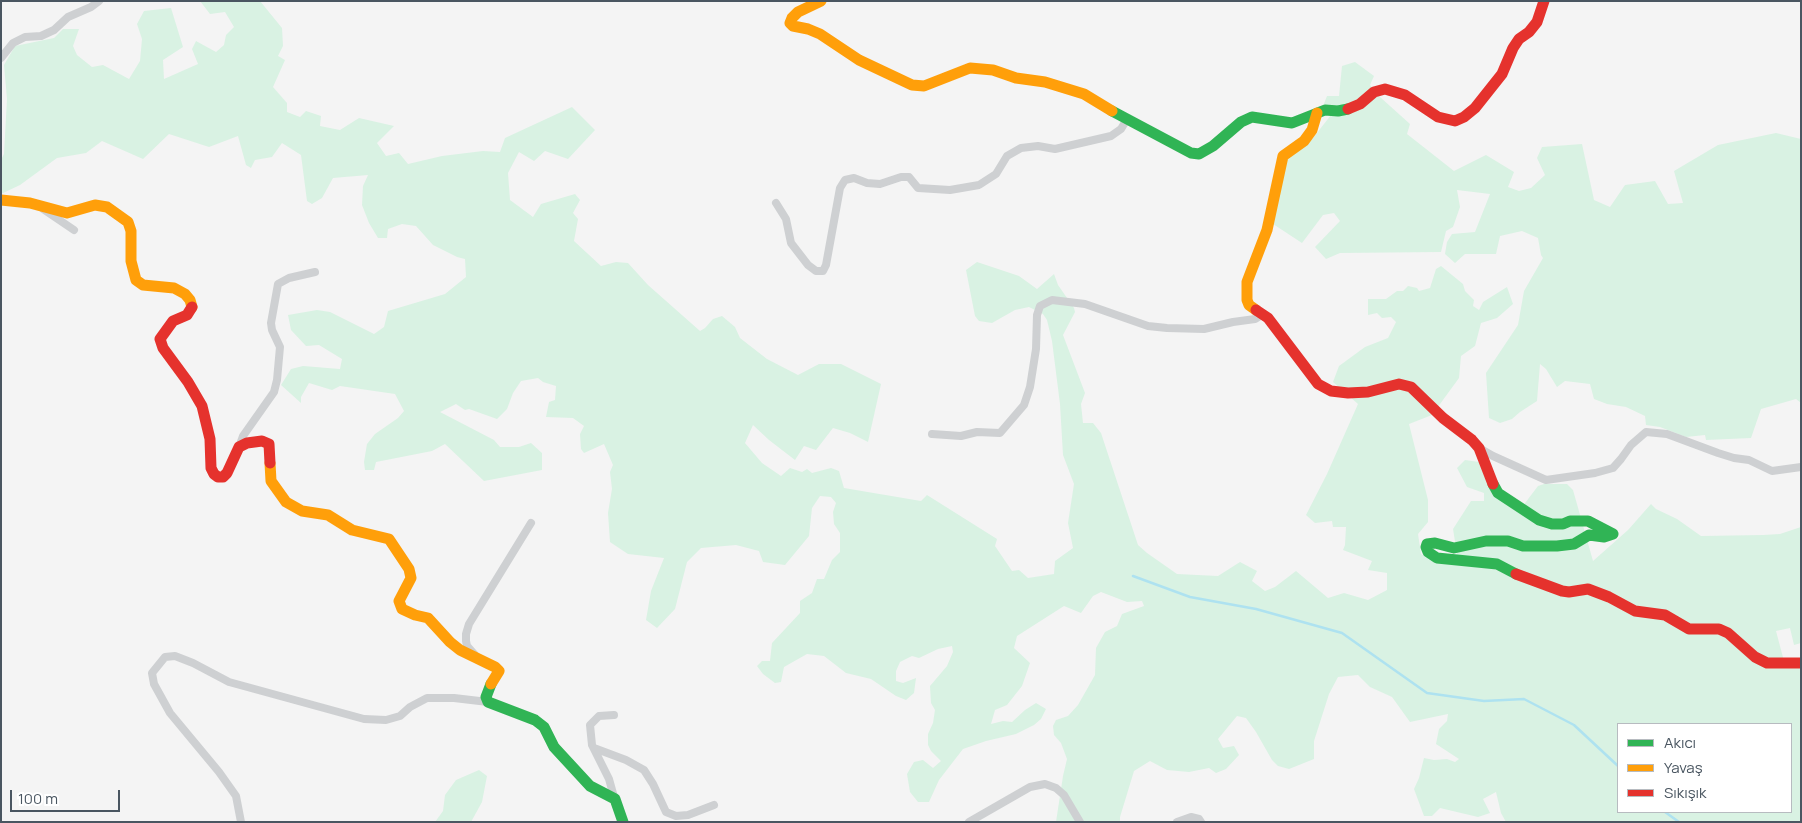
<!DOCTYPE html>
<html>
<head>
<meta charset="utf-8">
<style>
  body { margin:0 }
  #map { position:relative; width:1802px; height:823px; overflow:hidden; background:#f4f4f4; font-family:Manrope,sans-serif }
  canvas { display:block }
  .frame { position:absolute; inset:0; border:2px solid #4a5661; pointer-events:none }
  .legend { position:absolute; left:1617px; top:723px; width:175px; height:90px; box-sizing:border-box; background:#fff; border:1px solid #b7bbc0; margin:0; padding:6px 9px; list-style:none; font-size:15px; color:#4a5661 }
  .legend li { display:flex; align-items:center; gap:10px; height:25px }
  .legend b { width:25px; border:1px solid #b7bbc0 }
  .scale { position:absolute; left:10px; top:790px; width:110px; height:22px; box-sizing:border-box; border:2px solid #4a5661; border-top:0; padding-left:6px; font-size:15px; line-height:18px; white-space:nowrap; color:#4a5661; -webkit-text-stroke:4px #fff; paint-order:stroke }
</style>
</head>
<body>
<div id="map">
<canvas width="1802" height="823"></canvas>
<div class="frame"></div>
<ul class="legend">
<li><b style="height:6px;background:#30b455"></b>Akıcı</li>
<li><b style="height:6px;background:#ff9f0a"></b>Yavaş</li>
<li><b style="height:6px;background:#e5322d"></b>Sıkışık</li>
</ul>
<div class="scale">100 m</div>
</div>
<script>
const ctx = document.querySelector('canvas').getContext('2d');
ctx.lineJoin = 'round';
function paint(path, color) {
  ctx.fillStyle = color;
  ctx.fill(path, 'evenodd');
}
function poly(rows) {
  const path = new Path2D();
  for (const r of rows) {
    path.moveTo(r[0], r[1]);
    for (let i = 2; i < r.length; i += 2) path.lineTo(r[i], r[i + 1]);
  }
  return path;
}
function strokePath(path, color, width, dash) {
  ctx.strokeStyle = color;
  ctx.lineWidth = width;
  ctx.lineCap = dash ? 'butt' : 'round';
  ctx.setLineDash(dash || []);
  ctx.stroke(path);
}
paint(poly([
  [200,1,260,1,282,28,283,46,278,56,285,60,273,87,287,103,287,112,300,117,306,111,321,116,320,126,340,130,359,118,394,126,377,143,386,156,399,153,408,164,442,156,483,151,500,152,505,138,572,107,595,130,568,159,545,151,534,161,519,152,508,173,510,200,533,217,541,204,575,194,580,200,573,213,578,219,574,241,601,266,616,262,628,263,648,285,700,331,705,328,713,319,722,316,735,327,740,338,767,359,798,375,819,364,841,364,881,384,868,442,850,433,833,428,816,450,804,446,795,460,769,440,753,425,745,443,762,463,781,476,790,468,802,472,807,469,812,473,831,468,839,471,844,488,921,501,927,495,997,539,995,546,1012,571,1019,570,1028,578,1054,574,1055,561,1073,548,1068,523,1074,484,1063,455,1060,404,1052,341,1047,320,1043,314,1029,307,1015,310,992,323,979,321,975,316,966,270,977,262,1019,276,1037,289,1054,274,1058,285,1074,308,1075,312,1063,335,1085,393,1081,404,1083,423,1093,423,1101,433,1138,545,1147,553,1177,574,1218,576,1240,562,1257,571,1252,581,1265,591,1275,587,1296,571,1328,598,1344,593,1368,600,1387,590,1387,573,1368,570,1372,561,1343,550,1345,545,1346,527,1333,527,1332,521,1315,523,1306,515,1327,474,1358,404,1333,382,1339,366,1365,347,1388,338,1396,322,1391,317,1382,318,1377,313,1368,315,1368,299,1386,299,1397,291,1403,291,1408,286,1417,288,1419,291,1430,288,1436,269,1441,266,1463,284,1465,291,1474,300,1473,306,1479,310,1483,302,1507,287,1513,304,1497,318,1481,323,1475,346,1461,356,1459,378,1432,415,1409,424,1428,500,1428,522,1418,534,1421,554,1431,559,1443,562,1457,554,1453,529,1471,501,1484,501,1484,493,1467,487,1457,468,1465,460,1479,462,1519,511,1538,486,1544,484,1567,484,1573,490,1593,561,1628,530,1651,504,1656,509,1677,519,1701,536,1763,535,1780,534,1801,527,1801,643,1794,645,1790,628,1776,631,1785,665,1801,668,1801,822,1506,822,1501,813,1496,792,1483,799,1490,813,1478,817,1440,808,1432,816,1424,816,1414,789,1419,778,1424,758,1434,760,1447,759,1455,762,1459,759,1436,744,1439,729,1447,721,1448,714,1410,722,1392,697,1370,687,1358,675,1338,677,1329,694,1314,741,1314,759,1289,769,1278,766,1272,760,1256,732,1246,718,1237,716,1218,739,1223,748,1234,746,1239,755,1226,769,1216,773,1209,768,1189,772,1167,770,1150,761,1134,771,1120,817,1120,822,1056,822,1063,776,1067,759,1061,743,1054,735,1053,726,1056,720,1068,716,1078,705,1095,675,1096,648,1105,632,1117,626,1122,614,1144,606,1142,601,1127,602,1101,592,1093,596,1081,613,1064,606,1017,636,1014,648,1030,663,1022,686,1007,705,995,710,991,724,1003,721,1012,722,1025,710,1036,703,1046,709,1041,719,1034,725,1016,734,986,741,963,749,939,780,929,802,918,802,910,792,907,774,914,762,923,760,933,768,941,761,931,751,928,745,928,734,933,723,935,710,931,703,930,686,947,666,953,652,952,646,938,649,919,658,912,656,900,662,896,671,896,681,903,683,916,678,914,693,906,700,896,696,871,679,846,673,824,656,807,654,784,667,781,682,775,683,763,674,757,666,762,661,770,661,772,643,800,613,800,601,812,593,817,579,824,579,832,560,840,552,840,533,834,524,833,512,836,503,831,497,820,496,812,508,809,536,785,565,763,562,759,551,736,545,701,548,687,562,675,609,657,628,646,620,651,591,664,558,628,554,610,542,608,513,612,489,610,472,613,465,604,444,584,453,581,449,580,434,584,426,573,418,546,417,549,402,555,400,556,386,543,382,538,378,521,381,513,393,507,409,497,419,469,409,465,410,456,404,440,412,494,440,500,447,519,447,531,443,542,453,542,470,484,481,445,444,432,451,376,462,374,470,365,470,364,462,367,444,375,434,398,418,404,411,395,394,340,386,332,390,309,383,301,397,301,403,281,385,291,369,303,366,340,369,342,359,319,345,306,346,291,330,288,315,317,310,330,312,374,334,384,327,388,311,445,294,466,277,465,259,457,257,433,245,416,226,402,224,388,229,387,238,378,238,369,223,362,205,363,186,368,175,333,178,322,198,312,204,307,201,301,155,282,143,272,157,255,160,251,168,246,165,238,136,209,147,169,134,143,159,102,141,86,153,57,158,20,185,1,194,1,160,4,154,7,99,4,65,15,46,54,38,63,29,79,29,73,46,77,55,92,67,103,65,129,79,140,61,142,39,137,24,144,11,171,8,183,47,163,60,164,79,198,64,192,49,196,41,216,52,224,45,226,35,234,27,225,12,210,14],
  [1618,724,1791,724,1791,812,1618,812],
  [1355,62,1374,76,1370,85,1380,97,1410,124,1407,134,1454,171,1486,155,1514,172,1508,187,1519,191,1531,188,1545,175,1537,158,1542,147,1582,144,1594,200,1610,207,1625,185,1655,181,1668,204,1683,203,1674,171,1718,145,1776,133,1801,139,1801,403,1796,399,1761,409,1751,438,1706,440,1705,435,1686,437,1660,427,1646,425,1645,416,1626,407,1607,404,1594,399,1590,384,1565,381,1557,387,1546,369,1540,364,1537,401,1520,412,1512,419,1500,423,1489,418,1486,373,1518,325,1524,291,1543,258,1541,255,1538,238,1522,231,1500,236,1496,254,1465,254,1455,263,1445,254,1447,242,1452,234,1475,232,1490,194,1457,190,1460,207,1453,227,1446,231,1441,252,1340,253,1326,259,1315,247,1340,221,1334,213,1323,215,1302,243,1273,224,1286,161,1313,138,1331,115,1323,106,1327,96,1339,96,1342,66],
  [479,770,487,776,482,802,471,822,435,822,443,811,445,795,456,780]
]), '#d9f2e3');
strokePath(poly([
  [1133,576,1190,597,1256,609,1342,633,1427,693,1484,701,1524,699,1574,725,1618,766],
  [1665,812,1679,822]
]), '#aee2f0', 2.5);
strokePath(poly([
  [1,58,13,43,25,37,41,36,54,30,68,17,91,7,99,1],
  [776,203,786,219,791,243,808,265,816,271,823,271,826,265,840,188,845,180,854,178,867,183,880,184,901,177,909,177,918,188,950,190,979,185,996,174,1007,156,1021,148,1038,146,1055,149,1111,136,1121,129,1127,119],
  [43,209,74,230],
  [932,434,961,436,977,432,1000,433,1024,405,1030,387,1036,349,1037,315,1040,306,1052,300,1085,304,1148,326,1167,328,1204,329,1233,322,1255,319,1263,314],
  [239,447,243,436,274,392,277,380,280,347,272,330,271,323,278,284,289,278,315,272],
  [1479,448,1493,456,1546,480,1595,473,1613,468,1621,459,1631,445,1646,432,1667,434,1718,453,1734,458,1749,460,1772,471,1801,467],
  [475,655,467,646,466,641,466,634,469,624,531,523],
  [614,715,599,716,590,725,592,745,609,779,614,797],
  [594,748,626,760,644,770,653,784,666,812,676,816,688,815,714,805],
  [241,822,236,796,219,772,170,713,154,684,152,673,165,657,175,656,193,663,229,682,364,719,386,720,400,716,410,707,427,698,454,698,488,702],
  [969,822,1030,787,1045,784,1056,788,1064,795,1080,822],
  [1177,822,1191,817,1199,819,1201,822]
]), '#ced0d2', 8);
strokePath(poly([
  [1112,111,1191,153,1199,154,1213,146,1241,122,1252,117,1292,123,1325,110,1338,111,1348,109],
  [1493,484,1498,493,1539,520,1552,524,1563,524,1570,521,1588,521,1613,534,1604,537,1589,535,1574,544,1557,546,1523,546,1508,541,1486,541,1454,548,1435,543,1427,544,1426,547,1428,552,1437,558,1497,564,1516,574],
  [491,684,486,697,488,702,535,720,544,727,554,747,590,786,615,799,623,822]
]), '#30b455', 11);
strokePath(poly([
  [821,1,798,12,792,18,790,23,793,26,808,29,820,34,859,60,912,85,924,86,970,68,993,70,1016,78,1045,82,1084,94,1112,111],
  [1,200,30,203,67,213,95,205,107,207,128,222,131,231,131,261,136,280,143,285,174,288,185,294,190,300,192,307],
  [1256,310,1249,305,1247,300,1247,282,1267,230,1283,156,1304,141,1312,130,1317,113],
  [270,463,271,481,286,502,302,511,328,515,352,530,389,539,409,569,411,578,399,601,402,609,415,615,428,618,450,642,460,650,495,667,499,671,491,684]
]), '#ff9f0a', 11);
strokePath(poly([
  [1348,109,1360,104,1374,92,1385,89,1405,95,1438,117,1455,121,1464,117,1475,108,1502,74,1513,48,1519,39,1529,32,1537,22,1544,1],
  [192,307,187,315,173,321,160,339,163,348,188,382,202,406,210,439,211,468,214,474,218,477,223,477,227,473,239,447,247,443,262,441,269,444,270,463],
  [1256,310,1268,318,1318,384,1331,391,1348,393,1368,392,1399,384,1411,387,1443,418,1472,440,1479,448,1493,484],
  [1516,574,1562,591,1569,592,1588,589,1609,597,1635,611,1665,615,1689,629,1719,629,1728,633,1755,657,1767,663,1801,663]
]), '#e5322d', 11);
</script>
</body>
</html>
